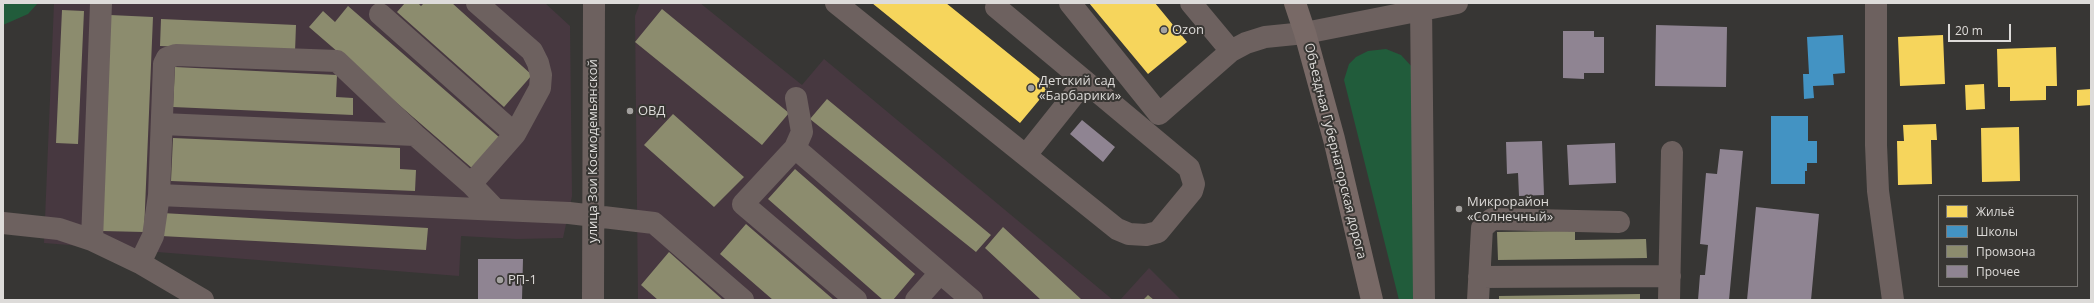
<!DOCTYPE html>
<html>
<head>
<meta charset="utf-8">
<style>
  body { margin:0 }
  #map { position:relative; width:2094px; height:303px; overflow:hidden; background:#373634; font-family:"Open Sans",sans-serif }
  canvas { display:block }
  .frame { position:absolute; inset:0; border:4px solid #dddbd9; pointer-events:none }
  .legend { position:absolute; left:1938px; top:195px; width:140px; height:92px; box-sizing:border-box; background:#383633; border:1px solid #7a7875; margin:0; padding:5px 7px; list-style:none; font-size:12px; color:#dddbd9 }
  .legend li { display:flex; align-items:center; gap:8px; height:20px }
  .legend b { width:20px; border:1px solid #7a7875 }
  .scale { position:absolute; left:1948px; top:24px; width:63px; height:18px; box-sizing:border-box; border:2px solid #dddbd9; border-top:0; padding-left:5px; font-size:12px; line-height:14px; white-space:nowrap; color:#dddbd9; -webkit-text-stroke:3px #383633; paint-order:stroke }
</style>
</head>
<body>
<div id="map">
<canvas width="2094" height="303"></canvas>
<div class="frame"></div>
<ul class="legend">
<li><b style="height:11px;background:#f6d55c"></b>Жильё</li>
<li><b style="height:11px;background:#4393c3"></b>Школы</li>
<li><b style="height:11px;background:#8c8c6e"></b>Промзона</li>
<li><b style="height:11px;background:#8f8492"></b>Прочее</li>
</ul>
<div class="scale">20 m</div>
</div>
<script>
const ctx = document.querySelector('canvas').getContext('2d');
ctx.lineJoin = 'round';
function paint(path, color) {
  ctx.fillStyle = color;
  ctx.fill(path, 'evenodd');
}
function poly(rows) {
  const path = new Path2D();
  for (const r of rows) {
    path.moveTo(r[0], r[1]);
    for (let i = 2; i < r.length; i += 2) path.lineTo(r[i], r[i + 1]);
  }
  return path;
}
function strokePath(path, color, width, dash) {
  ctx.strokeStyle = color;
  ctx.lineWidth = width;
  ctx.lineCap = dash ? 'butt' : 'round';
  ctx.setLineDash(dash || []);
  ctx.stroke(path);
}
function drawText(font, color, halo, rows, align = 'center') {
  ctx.font = font + ' "Open Sans",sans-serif';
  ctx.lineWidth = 4;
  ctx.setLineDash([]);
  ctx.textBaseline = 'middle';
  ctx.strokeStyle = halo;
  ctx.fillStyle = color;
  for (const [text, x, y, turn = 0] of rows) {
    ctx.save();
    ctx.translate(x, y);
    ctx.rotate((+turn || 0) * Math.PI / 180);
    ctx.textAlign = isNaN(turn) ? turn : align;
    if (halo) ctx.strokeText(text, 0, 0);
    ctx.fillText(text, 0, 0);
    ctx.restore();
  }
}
paint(poly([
  [54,3,545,3,570,26,572,196,563,238,517,239,461,236,459,276,44,243],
  [640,3,700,3,802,85,824,59,1113,300,638,300,635,16],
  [1149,268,1181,300,1120,300]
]), '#473840');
paint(poly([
  [3,3,38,3,28,14,3,25],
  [1386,49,1401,55,1414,69,1416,300,1399,300,1344,80,1349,64,1356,57,1368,51]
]), '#215c3b');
paint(poly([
  [872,3,946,3,1050,87,1020,123],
  [1089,3,1155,3,1187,42,1148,74],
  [1943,35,1945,84,1900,86,1898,37],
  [2056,47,2057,86,2046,86,2046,100,2010,101,2010,87,1998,87,1997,49],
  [1984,84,1985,109,1966,110,1965,85],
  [2091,89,2091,105,2077,106,2077,90],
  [1936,124,1937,140,1931,140,1932,184,1898,185,1897,141,1904,141,1903,125],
  [2019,127,2020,181,1982,182,1981,128]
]), '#f6d55c');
paint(poly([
  [1843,35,1845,73,1833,74,1834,85,1813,86,1814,98,1804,99,1803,74,1809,74,1807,37],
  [1771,116,1808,116,1808,141,1817,141,1817,163,1807,163,1807,171,1805,171,1805,184,1771,184]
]), '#4393c3');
paint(poly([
  [405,3,418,3,421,6,424,3,452,3,532,75,504,107,397,12],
  [348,6,500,138,473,169,309,27,323,11,335,22],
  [662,9,789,113,762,145,635,42],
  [62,10,84,11,78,144,56,143],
  [110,15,153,17,144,232,102,231],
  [161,19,296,25,295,52,160,46],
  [175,67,337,75,336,97,353,98,353,115,173,107],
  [827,99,991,235,976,252,810,119],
  [673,114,744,177,714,207,644,145],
  [173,138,400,148,400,169,416,170,415,191,171,181],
  [795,169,915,274,893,300,883,300,768,199],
  [162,213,428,228,426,250,161,236],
  [746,224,834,300,773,300,720,254],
  [1003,227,1082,300,1041,300,985,248],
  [1575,231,1575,240,1646,239,1647,258,1498,260,1497,232],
  [669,252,723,300,658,300,641,285],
  [1640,294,1640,300,1499,300,1499,296],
  [1148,295,1154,300,1143,300]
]), '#8c8c6e');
paint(poly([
  [1656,25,1727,27,1726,87,1655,86],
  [1563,31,1594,31,1594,37,1604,37,1604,73,1584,73,1584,79,1563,78],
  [1082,120,1115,147,1103,162,1070,134],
  [1542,141,1544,195,1519,196,1518,173,1507,174,1506,142],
  [1615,143,1616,183,1569,185,1567,145],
  [1720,149,1743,151,1729,300,1698,300,1700,275,1705,275,1708,245,1700,244,1706,173,1717,174],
  [1756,207,1819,214,1811,300,1747,300],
  [478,259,523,259,522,300,478,300]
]), '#8f8492');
strokePath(poly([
  [477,3,532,51,538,63,541,75,540,88,515,134],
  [836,3,1117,229,1129,234,1146,235,1158,232,1192,191,1194,184,1189,168,996,7],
  [1070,3,1159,114,1231,51,1246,43,1265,37,1305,33,1457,3],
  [1191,3,1231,51],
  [1421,3,1424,300],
  [1876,3,1876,145,1878,191,1893,300],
  [380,14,515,134,471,184],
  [796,98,802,132,795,148,972,300],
  [162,124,415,135],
  [795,148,743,204,856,300],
  [1026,155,1085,81],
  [159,195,569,213,654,223,743,300],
  [3,223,59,229,92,240,101,3],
  [92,240,140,263,203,300],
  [140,263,153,236,159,195,164,64,167,58,176,55,337,61,415,135,471,184,495,209],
  [1479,277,1670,276],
  [593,300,594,3],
  [916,300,940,273],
  [1478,300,1482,228,1492,219,1619,222],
  [1669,300,1672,152]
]), '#6d615f', 22);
strokePath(poly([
  [1295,3,1305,33,1334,139,1372,300]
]), '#786966', 22);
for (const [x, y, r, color] of [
  [1164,30,4,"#a3a19f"],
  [1031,88,4,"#a3a19f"],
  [630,111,4,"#a3a19f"],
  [1459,209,4,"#a3a19f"],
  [500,280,4,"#a3a19f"]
]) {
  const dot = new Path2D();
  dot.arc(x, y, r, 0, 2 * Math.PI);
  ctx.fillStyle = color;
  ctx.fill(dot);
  strokePath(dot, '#383633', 1.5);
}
drawText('13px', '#dddbd9', '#383633', [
  ["Ozon",1172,30],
  ["Детский сад",1039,81],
  ["«Барбарики»",1039,96],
  ["ОВД",638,111],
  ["Микрорайон",1467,202],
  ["«Солнечный»",1467,217],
  ["РП-1",508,280]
], 'left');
drawText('13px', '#dddbd9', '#383633', [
  ["улица Зои Космодемьянской",593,151,-90],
  ["Объездная Губернаторская дорога",1335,151,76]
]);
</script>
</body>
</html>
